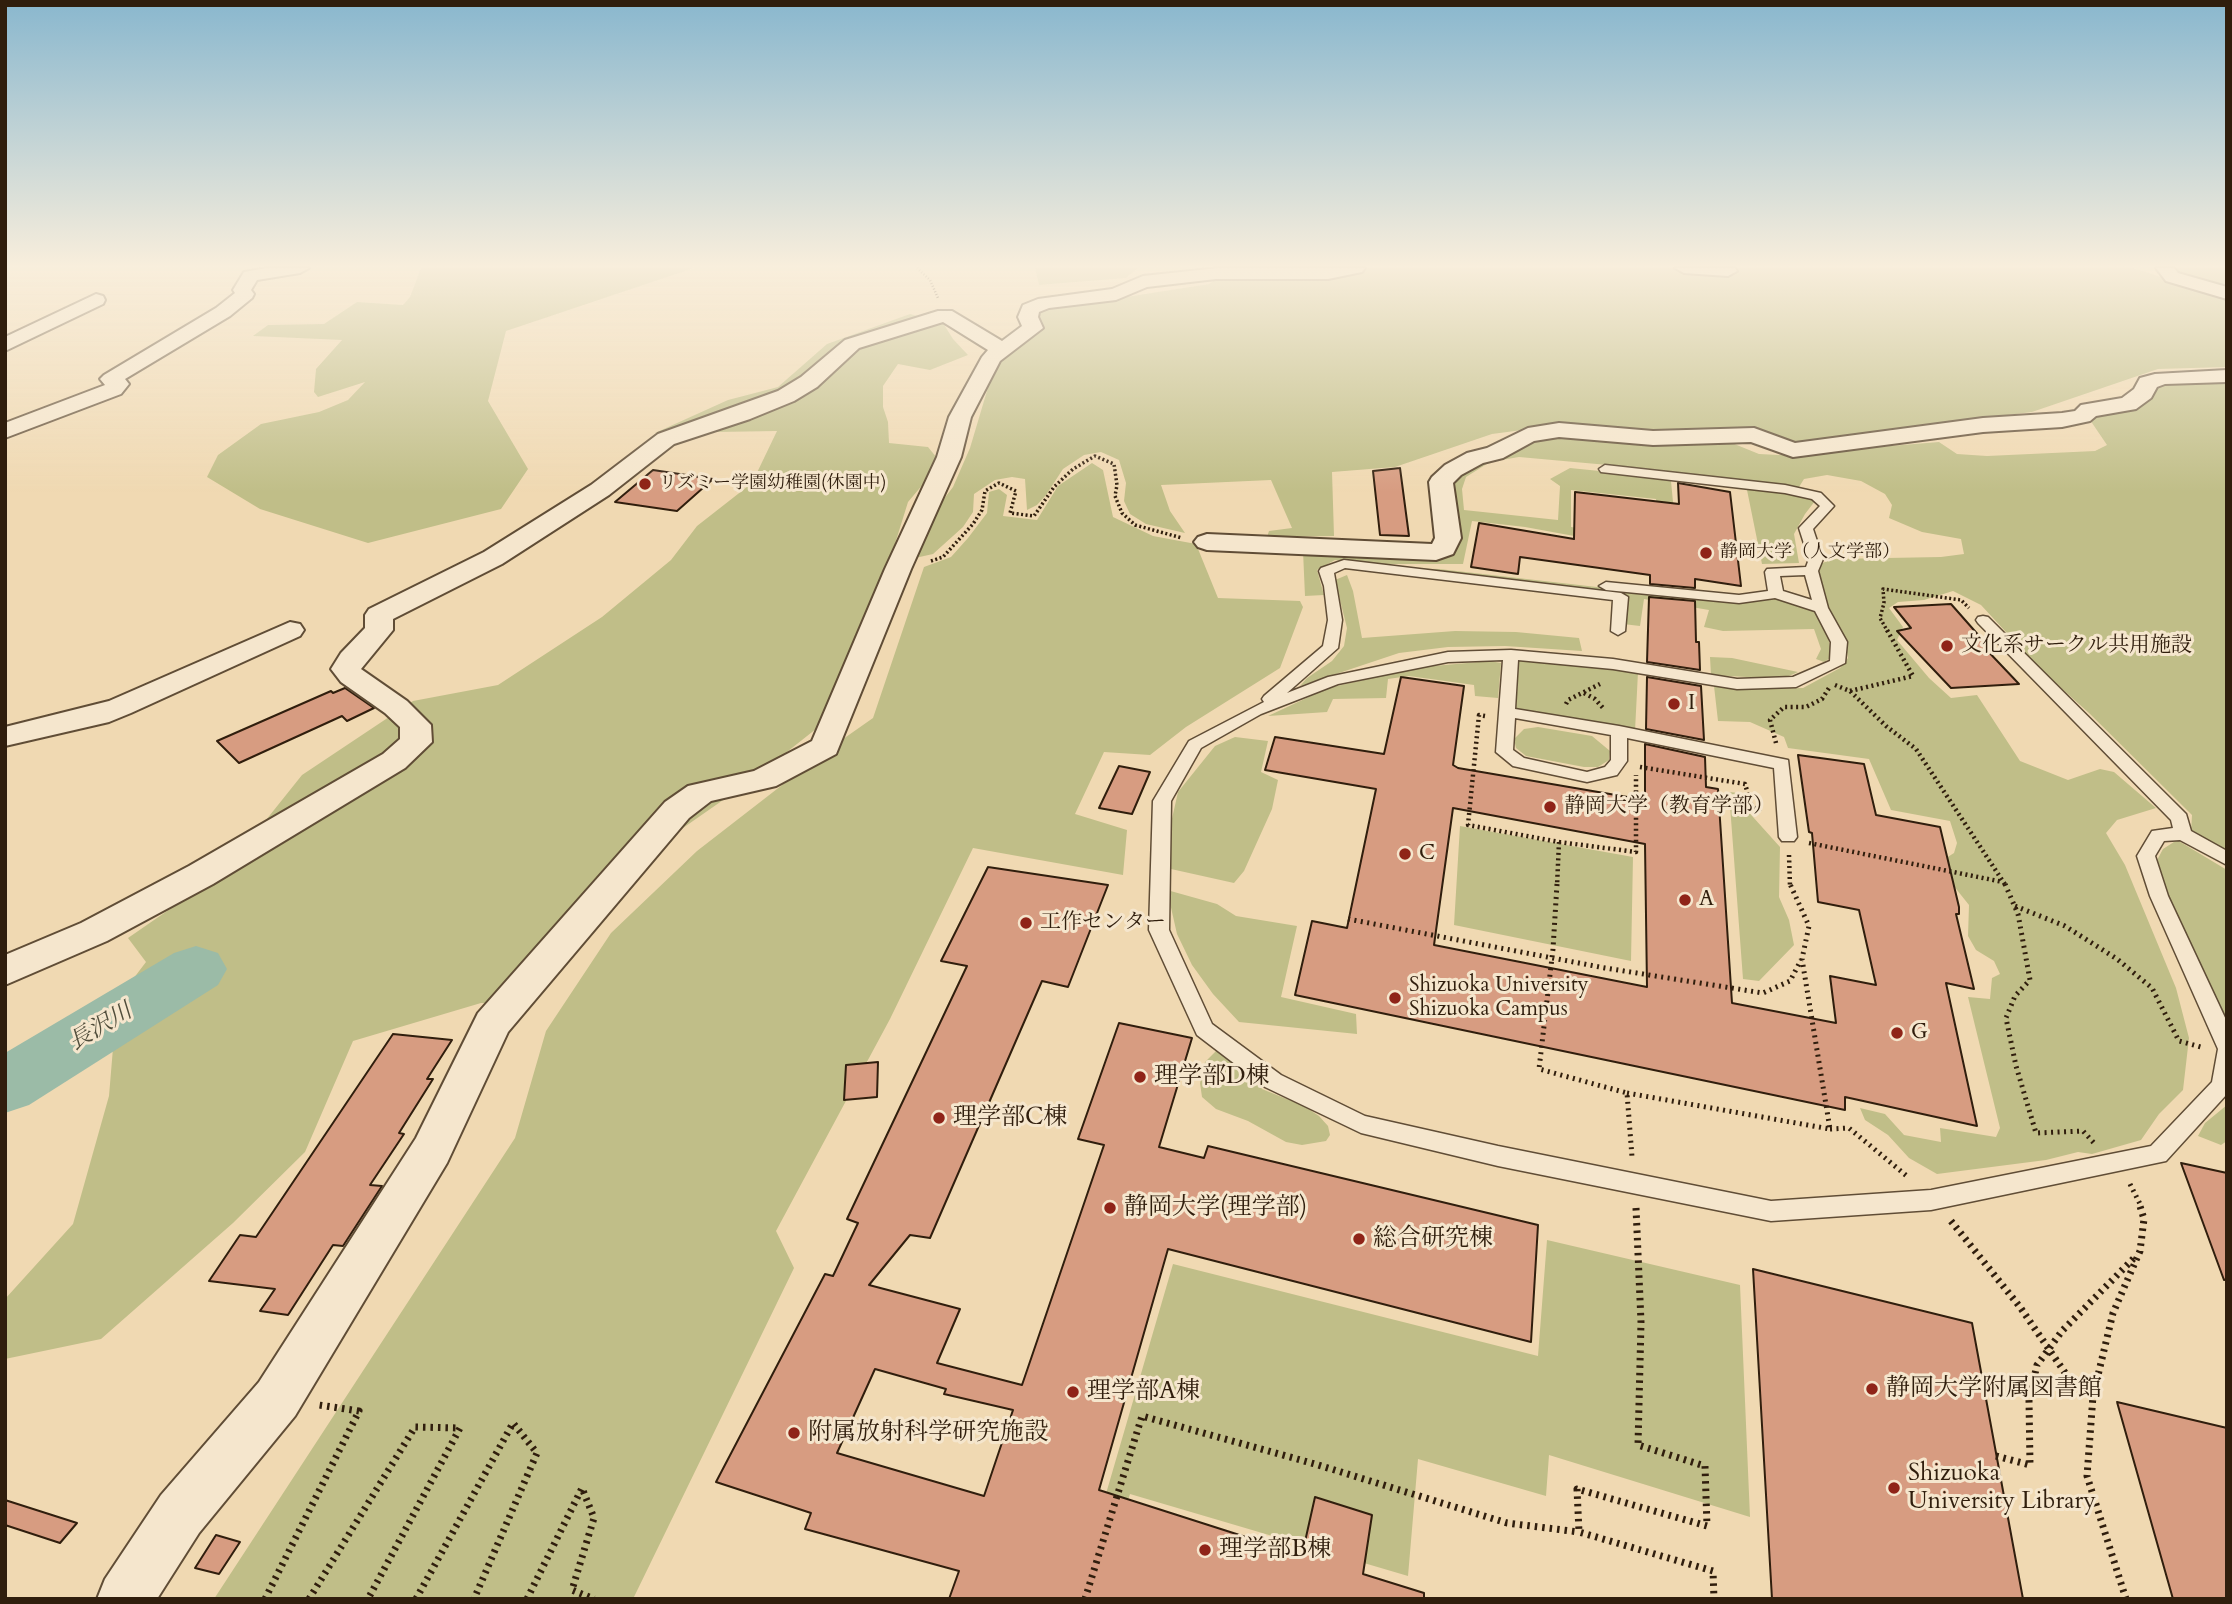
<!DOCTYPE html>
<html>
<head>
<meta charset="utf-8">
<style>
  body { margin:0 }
  #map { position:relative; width:2232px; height:1604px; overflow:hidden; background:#f0d9b2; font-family:Cardo,serif }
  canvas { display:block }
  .frame { position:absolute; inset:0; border:7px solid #301e0d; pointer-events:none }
</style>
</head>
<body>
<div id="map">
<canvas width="2232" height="1604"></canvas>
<div class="frame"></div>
</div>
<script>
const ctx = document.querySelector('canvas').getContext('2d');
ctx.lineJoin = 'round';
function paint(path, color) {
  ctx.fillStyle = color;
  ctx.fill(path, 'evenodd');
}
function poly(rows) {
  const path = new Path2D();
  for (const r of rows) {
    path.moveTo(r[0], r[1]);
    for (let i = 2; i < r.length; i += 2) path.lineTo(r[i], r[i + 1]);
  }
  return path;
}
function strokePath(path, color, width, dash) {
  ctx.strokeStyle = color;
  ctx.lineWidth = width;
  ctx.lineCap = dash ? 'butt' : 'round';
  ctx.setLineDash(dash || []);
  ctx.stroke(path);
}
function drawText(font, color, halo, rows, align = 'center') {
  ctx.font = font + ' Cardo,"Noto Serif JP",serif';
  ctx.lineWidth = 6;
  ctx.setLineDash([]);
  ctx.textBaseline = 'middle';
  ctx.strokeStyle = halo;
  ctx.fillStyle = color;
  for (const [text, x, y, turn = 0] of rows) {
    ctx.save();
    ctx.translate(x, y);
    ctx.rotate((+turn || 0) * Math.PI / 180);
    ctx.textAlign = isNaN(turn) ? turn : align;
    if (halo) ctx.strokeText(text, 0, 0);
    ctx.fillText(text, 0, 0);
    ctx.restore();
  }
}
paint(poly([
  [421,268,694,268,506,331,488,401,528,469,501,509,368,543,260,509,207,477,218,455,261,424,319,412,348,400,365,382,318,397,314,392,316,369,342,340,253,336,268,325,324,324,357,302,403,305,410,297],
  [1035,268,1138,268,1126,278,1039,285],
  [1232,268,2133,268,2227,298,2227,367,2158,369,2032,412,1903,428,1792,445,1742,428,1632,433,1568,424,1492,434,1395,467,1332,472,1334,536,1267,537,1269,531,1292,528,1271,480,1161,485,1170,511,1185,533,1146,524,1130,514,1124,501,1126,483,1119,460,1101,452,1084,455,1063,469,1046,495,1037,505,1027,510,1025,479,1012,477,995,480,974,494,973,512,963,527,933,554,915,558,923,544,934,512,953,487,970,448,995,364,1043,310,1209,284],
  [2172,268,2227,268,2227,289,2196,280],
  [910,314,943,323,953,339,968,355,930,370,898,364,883,386,883,407,888,422,889,443,928,447,941,463,908,502,880,592,826,721,749,782,670,837,515,1003,481,1003,353,1041,305,1152,233,1223,101,1339,5,1359,5,1299,73,1224,109,1096,117,1000,146,962,128,938,170,909,184,874,262,825,302,775,413,701,498,685,602,617,671,560,697,526,752,483,777,431,655,433,728,400,778,387,827,344],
  [2227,378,2227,850,2191,832,2192,815,2089,713,2041,670,1981,605,1953,591,1924,600,1898,602,1889,608,1903,627,1897,640,1929,678,1951,698,1977,695,2020,761,2068,780,2100,769,2114,772,2156,808,2117,820,2106,833,2125,865,2176,988,2189,1038,2183,1090,2159,1114,2141,1140,2092,1154,2078,1152,2046,1160,1937,1174,1909,1158,1888,1135,1865,1120,1860,1108,1885,1114,1904,1135,1941,1142,1940,1128,1996,1137,2000,1128,1968,997,1990,999,1992,978,2000,974,1994,961,1976,950,1968,936,1969,905,1945,875,1943,860,1954,853,1957,843,1950,821,1891,810,1869,759,1788,748,1784,737,1750,722,1718,721,1714,686,1744,689,1803,688,1840,668,1848,658,1845,641,1830,613,1818,572,1820,564,1833,559,1941,557,1964,554,1961,539,1922,532,1889,518,1892,505,1885,494,1861,481,1827,475,1804,479,1799,487,1815,501,1805,514,1794,534,1799,563,1762,564,1747,490,1716,479,1630,467,1519,457,1490,462,1466,477,1462,489,1464,510,1558,520,1560,486,1550,479,1570,468,1659,477,1671,481,1675,523,1661,539,1656,499,1571,490,1571,527,1598,531,1596,540,1525,527,1472,521,1463,564,1372,564,1335,560,1317,570,1324,595,1305,596,1303,551,1437,559,1455,478,1462,470,1540,438,1582,438,1661,446,1727,441,1759,454,1779,455,1939,442,1957,454,1987,456,2095,451,2107,445,2088,417,2152,385],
  [1092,463,1103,470,1113,517,1153,536,1196,544,1218,598,1300,601,1303,607,1280,668,1186,727,1150,755,1104,752,1075,814,1127,830,1123,875,973,848,890,1019,776,1231,794,1268,633,1599,214,1599,515,1138,546,1031,611,933,697,851,826,751,873,718,924,567,951,557,968,538,987,513,989,492,999,489,1007,495,1003,516,1037,520,1058,486],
  [1389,568,1439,569,1737,603,1752,602,1761,596,1785,599,1814,609,1826,627,1832,657,1824,662,1816,659,1821,649,1814,629,1723,631,1704,627,1709,610,1644,599,1640,626,1623,624,1622,596],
  [1347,575,1353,591,1362,638,1455,631,1516,632,1579,638,1582,651,1505,646,1448,647,1399,653,1300,686,1307,678,1332,661,1344,646,1347,628,1335,580],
  [1710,657,1732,658,1798,672,1782,679,1711,675],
  [1490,661,1501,663,1498,698,1475,696,1474,685,1409,676,1388,679,1386,698,1333,699,1327,712,1268,716,1328,688,1422,667],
  [1519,661,1638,672,1635,731,1516,710],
  [1538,727,1592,736,1610,751,1609,760,1598,767,1584,767,1526,756,1516,748,1514,739,1524,729],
  [1235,737,1268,741,1261,772,1278,780,1272,809,1244,871,1234,883,1171,869,1171,823,1178,792,1215,746],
  [1729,792,1739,793,1744,807,1780,847,1779,897,1789,920,1794,945,1759,981,1743,979],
  [1460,826,1633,857,1631,961,1454,925],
  [2177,840,2227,870,2227,1024,2173,918,2155,864,2163,849],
  [1167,890,1217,904,1236,916,1297,926,1281,997,1356,1014,1357,1034,1239,1022,1213,994,1192,965,1177,934],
  [1217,1050,1246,1066,1262,1089,1304,1106,1319,1116,1328,1126,1330,1135,1326,1141,1302,1145,1286,1142,1248,1121,1216,1109,1202,1097,1200,1083,1205,1062],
  [2227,1105,2227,1141,2221,1145,2198,1136,2205,1123],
  [1547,1240,1740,1285,1750,1517,1549,1455,1546,1496,1418,1459,1408,1576,1130,1494,1114,1543,1096,1528,1173,1264,1538,1356]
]), '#c0be88');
paint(poly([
  [196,946,218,953,227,969,218,985,29,1105,5,1113,5,1053,174,953,196,946]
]), '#9bbba7');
const building = poly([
  [1400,468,1409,536,1380,535,1373,471,1400,468],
  [653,470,713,479,677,511,615,502,653,470],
  [1678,483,1730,492,1741,586,1695,579,1695,588,1650,584,1650,575,1520,557,1518,574,1471,567,1479,523,1574,539,1575,492,1679,504,1678,483],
  [1649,597,1695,601,1696,642,1699,642,1700,670,1647,662,1649,597],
  [1951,604,1988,646,1983,646,2019,684,1951,688,1897,631,1911,628,1894,607,1951,604],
  [1401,677,1464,686,1453,765,1458,768,1645,800,1645,744,1705,757,1706,787,1718,789,1732,1003,1836,1023,1830,976,1876,985,1859,910,1818,902,1812,833,1809,832,1798,755,1864,764,1876,815,1940,827,1959,907,1959,914,1956,914,1974,989,1946,983,1977,1126,1845,1097,1845,1110,1295,995,1312,921,1347,928,1376,789,1265,770,1275,737,1384,754,1401,677],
  [1453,808,1645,844,1647,987,1434,945,1453,808],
  [1647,677,1701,686,1704,740,1646,729,1647,677],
  [345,688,374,708,347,721,342,716,239,763,217,741,331,691,333,693,345,688],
  [1119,766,1150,772,1132,814,1099,808,1119,766],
  [988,867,1108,885,1068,987,1042,981,930,1238,910,1235,869,1285,960,1309,937,1363,1022,1385,1104,1145,1078,1139,1119,1023,1192,1038,1159,1147,1204,1158,1208,1146,1538,1225,1531,1342,1168,1249,1099,1490,1302,1555,1315,1497,1372,1515,1363,1574,1424,1593,1424,1599,949,1599,959,1571,805,1529,811,1513,716,1482,825,1274,833,1276,858,1223,847,1219,967,966,941,961,988,867],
  [875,1369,946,1389,944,1394,1013,1410,984,1496,837,1453,875,1369],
  [393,1034,452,1040,427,1079,433,1079,399,1133,404,1134,370,1185,382,1186,343,1246,333,1245,288,1315,260,1311,275,1289,209,1281,240,1235,256,1237,393,1034],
  [878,1062,877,1097,844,1100,846,1065,878,1062],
  [2181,1163,2227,1173,2227,1279,2224,1280,2181,1163],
  [1753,1269,1972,1323,2023,1599,1772,1599,1753,1269],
  [2117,1402,2227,1428,2227,1599,2173,1599,2117,1402],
  [5,1500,77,1523,60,1543,5,1525,5,1500],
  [216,1535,240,1542,219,1574,195,1568,216,1535]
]);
paint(building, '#d79c81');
strokePath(building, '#301e0d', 2);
const lane = poly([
  [1605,465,1785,485,1821,493,1834,506,1813,529,1823,559,1818,571,1828,608,1847,642,1845,663,1796,687,1737,689,1613,669,1518,660,1515,709,1619,726,1788,760,1797,837,1794,841,1782,841,1779,837,1774,768,1627,738,1627,761,1617,775,1587,782,1513,766,1496,752,1503,660,1448,662,1338,684,1261,714,1201,748,1171,801,1169,930,1212,1024,1281,1075,1365,1116,1498,1146,1771,1201,1931,1190,2151,1146,2212,1082,2218,1049,2150,896,2137,856,2152,831,2173,828,2171,820,1978,623,1976,620,1978,617,1983,616,1988,617,2186,814,2191,831,2227,851,2227,865,2180,840,2164,841,2155,856,2168,896,2227,1022,2227,1094,2166,1161,1931,1210,1771,1221,1498,1166,1361,1133,1265,1087,1197,1035,1149,930,1153,801,1189,741,1264,702,1262,699,1264,696,1323,646,1328,620,1324,586,1319,571,1321,568,1344,560,1621,593,1628,597,1625,631,1618,635,1611,631,1613,600,1345,568,1334,573,1342,620,1338,648,1287,693,1328,677,1448,652,1511,650,1613,659,1737,679,1793,677,1830,661,1831,642,1815,611,1775,598,1739,603,1606,590,1599,586,1606,582,1739,595,1768,591,1765,572,1767,569,1806,567,1809,559,1799,528,1820,506,1812,499,1785,493,1601,472,1599,469,1605,465],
  [1805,575,1812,600,1783,591,1780,576,1805,575],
  [1515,718,1611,735,1611,760,1605,767,1587,772,1524,758,1513,750,1515,718]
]);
const street = poly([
  [267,268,309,268,300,273,257,280,251,290,254,294,252,298,230,316,125,379,129,384,121,394,5,438,5,423,105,385,100,379,104,375,216,308,235,293,233,290,244,272,267,268],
  [1218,268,1365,268,1362,272,1328,279,1216,279,1147,287,1116,300,1049,308,1039,312,1038,317,1043,328,1000,361,971,417,961,457,911,569,836,754,776,786,711,801,689,818,508,1032,447,1163,295,1416,199,1533,157,1599,97,1599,105,1579,161,1495,259,1382,416,1138,478,1013,665,802,688,786,754,771,812,741,885,569,937,457,949,417,982,357,988,350,943,322,859,348,817,387,794,401,750,419,674,444,609,495,502,564,393,619,393,630,361,669,407,701,431,725,432,742,405,768,213,884,107,941,5,985,5,955,81,923,189,866,383,754,400,739,400,727,385,713,341,682,331,669,341,653,365,628,365,615,369,609,484,552,591,485,658,434,778,391,801,377,845,340,938,311,952,311,1002,341,1022,326,1018,317,1023,305,1038,299,1112,289,1143,276,1218,268],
  [1675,268,1735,268,1737,271,1728,276,1684,273,1675,268],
  [2156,268,2174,268,2178,273,2227,287,2227,299,2166,281,2156,268],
  [96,294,103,296,105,300,103,304,5,351,5,337,96,294],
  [2227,370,2227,382,2165,384,2157,387,2151,398,2136,409,2096,416,2090,421,2062,427,1983,432,1793,457,1751,442,1653,445,1559,437,1534,441,1503,458,1483,463,1461,475,1453,483,1461,538,1453,554,1436,560,1207,550,1198,547,1194,542,1198,537,1207,534,1432,544,1435,538,1429,482,1432,477,1445,465,1467,453,1487,448,1528,428,1559,423,1653,431,1754,428,1795,443,1983,418,2062,413,2075,411,2081,405,2122,398,2134,389,2140,378,2155,374,2227,370],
  [290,622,300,624,304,630,300,636,131,713,109,722,5,746,5,727,109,701,290,622]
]);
strokePath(lane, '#604d36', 3);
strokePath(street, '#604d36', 4);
strokePath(poly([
  [917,268,930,280,938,298]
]), '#301e0d', 2.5, [1, 2]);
strokePath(poly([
  [931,561,943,557,973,524,982,510,985,491,999,483,1016,491,1010,513,1034,516,1054,487,1073,469,1095,456,1114,464,1117,485,1115,496,1122,513,1135,525,1182,538],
  [1888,632,1880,618,1884,603,1883,589,1961,600,1969,608]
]), '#301e0d', 3.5, [2, 2.5]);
strokePath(poly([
  [1835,685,1850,691,1886,726,1916,749,2006,886],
  [1850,691,1913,676,1887,630],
  [1584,693,1595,699,1603,708],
  [1566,704,1568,700,1600,684],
  [1485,716,1479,715,1468,825,1559,842,1557,886],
  [1776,743,1770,720,1784,707,1806,707,1822,699,1829,688],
  [1640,767,1745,784,1751,804,1761,813],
  [1559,842,1636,852,1636,775],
  [1809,843,2003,882],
  [1789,855,1790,886]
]), '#301e0d', 4.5, [2, 3.5]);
strokePath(poly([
  [1557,884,1553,949,1539,1069,1627,1093,1632,1157],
  [2005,884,2018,914,2030,980,2015,996,2006,1018,2016,1066,2036,1133,2083,1131,2094,1143],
  [2015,906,2065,926,2117,959,2152,988,2179,1041,2201,1047],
  [1348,919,1605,968,1763,993,1790,981,1801,960],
  [1627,1093,1830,1129,1802,959,1809,926,1790,884],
  [1830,1129,1849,1128,1908,1177],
  [2130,1184,2140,1204]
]), '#301e0d', 5, [2, 4.5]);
strokePath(poly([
  [1636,1208,1641,1322,1638,1445,1705,1466,1707,1526,1577,1489,1579,1532,1713,1571,1714,1599],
  [1951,1221,2020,1307,2070,1380,2093,1396],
  [1996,1456,2030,1465,2029,1400,2037,1365,2062,1331,2137,1255],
  [265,1599,359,1411,319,1405],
  [309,1599,415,1427,460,1428,368,1599],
  [416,1599,513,1423,537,1453,474,1599],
  [527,1599,582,1488,594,1518,572,1590,594,1599],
  [1085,1599,1142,1416,1315,1464,1507,1523,1579,1532],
  [2126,1599,2087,1476,2093,1396,2113,1313,2140,1251,2144,1219,2139,1203]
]), '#301e0d', 7, [2.5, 5]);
paint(lane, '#f5e6cd');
paint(street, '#f5e6cd');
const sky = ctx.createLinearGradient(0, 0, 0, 492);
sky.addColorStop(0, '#89b7ce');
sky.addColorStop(0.54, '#f8eedc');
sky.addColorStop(1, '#f8eedc00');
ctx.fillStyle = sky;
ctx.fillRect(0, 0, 2232, 492);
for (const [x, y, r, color] of [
  [645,484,7,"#8f2418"],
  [1706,553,7,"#8f2418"],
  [1947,646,7,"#8f2418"],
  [1674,704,7,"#8f2418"],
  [1550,807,7,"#8f2418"],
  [1405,854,7,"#8f2418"],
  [1685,900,7,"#8f2418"],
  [1026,923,7,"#8f2418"],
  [1395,998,7,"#8f2418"],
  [1897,1033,7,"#8f2418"],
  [1140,1077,7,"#8f2418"],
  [939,1118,7,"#8f2418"],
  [1110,1208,7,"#8f2418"],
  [1359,1239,7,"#8f2418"],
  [1872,1389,7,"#8f2418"],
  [1073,1392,7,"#8f2418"],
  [794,1433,7,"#8f2418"],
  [1894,1488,7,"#8f2418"],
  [1205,1550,7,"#8f2418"]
]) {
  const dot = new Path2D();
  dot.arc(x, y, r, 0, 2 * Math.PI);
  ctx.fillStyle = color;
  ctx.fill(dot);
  strokePath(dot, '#f5e6cd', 2.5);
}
drawText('18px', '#301e0d', '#f5e6cd', [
  ["リズミー学園幼稚園(休園中)",659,484],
  ["静岡大学（人文学部）",1720,553]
], 'left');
drawText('21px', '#301e0d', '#f5e6cd', [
  ["文化系サークル共用施設",1961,646],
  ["I",1688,704],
  ["静岡大学（教育学部）",1564,807],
  ["C",1419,854],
  ["A",1699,900],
  ["工作センター",1040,923],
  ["Shizuoka University",1409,986],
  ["Shizuoka Campus",1409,1010],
  ["G",1911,1033]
], 'left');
drawText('italic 23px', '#504d3b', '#f5e6cd', [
  ["長沢川",101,1028,-31]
]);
drawText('24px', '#301e0d', '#f5e6cd', [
  ["理学部D棟",1154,1077],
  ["理学部C棟",953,1118],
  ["静岡大学(理学部)",1124,1208],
  ["総合研究棟",1373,1239],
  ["静岡大学附属図書館",1886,1389],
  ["理学部A棟",1087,1392],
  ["附属放射科学研究施設",808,1433],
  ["Shizuoka",1908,1474],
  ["University Library",1908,1502],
  ["理学部B棟",1219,1550]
], 'left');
</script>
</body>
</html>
